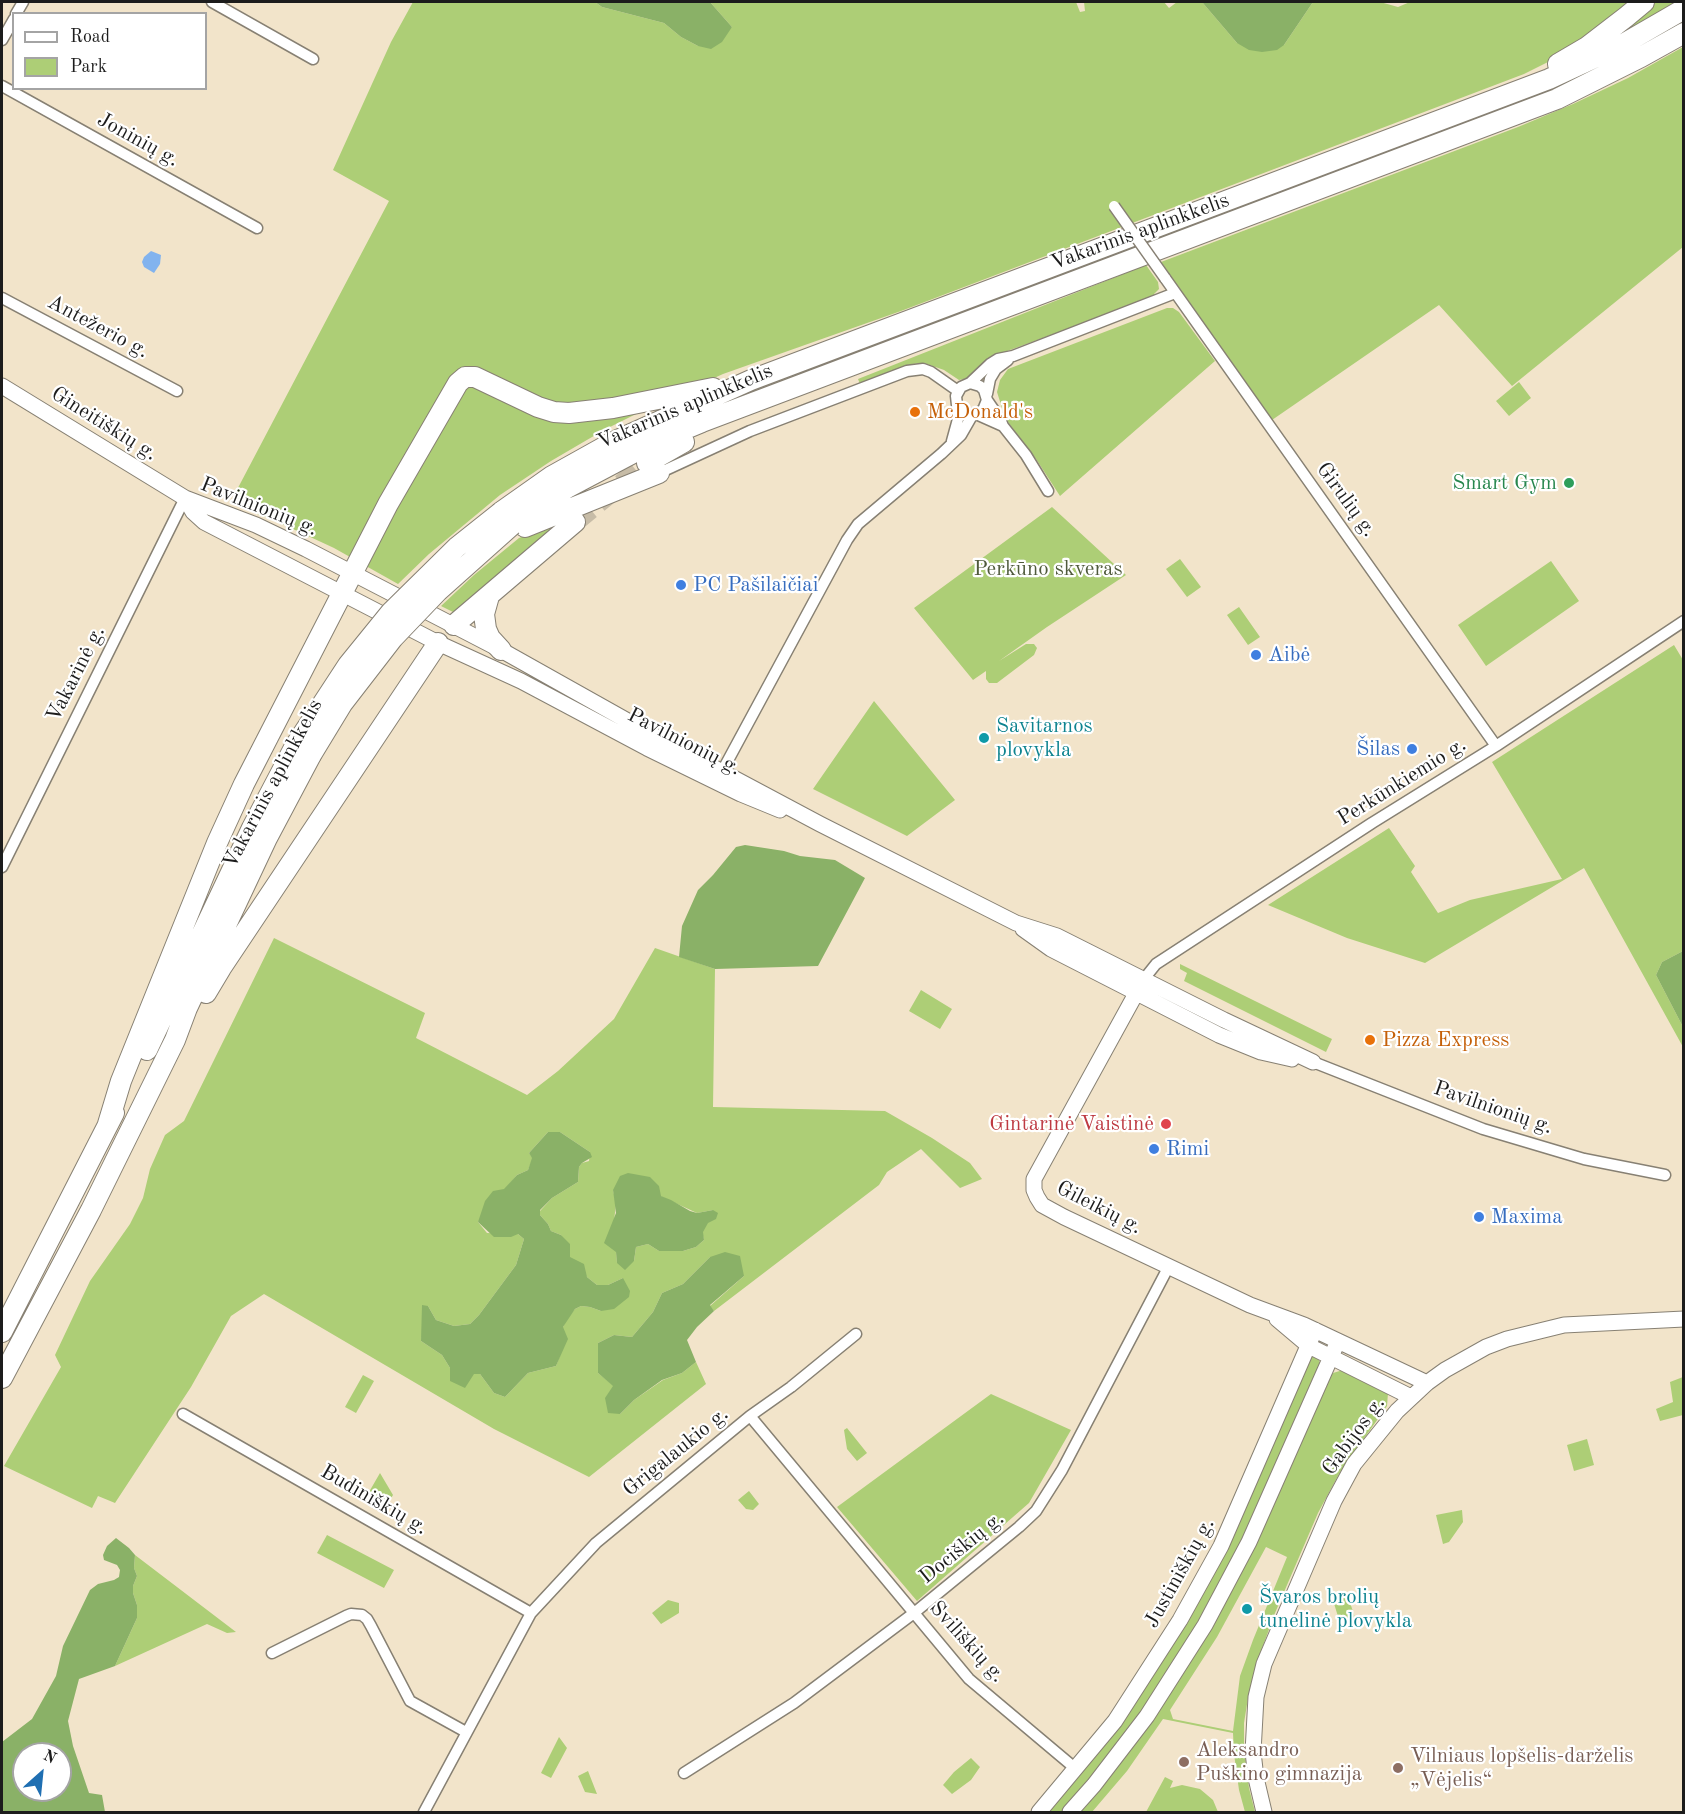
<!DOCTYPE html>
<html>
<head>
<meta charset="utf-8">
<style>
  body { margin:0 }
  #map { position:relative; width:1685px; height:1814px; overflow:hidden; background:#f2e4ca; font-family:"Old Standard TT",serif }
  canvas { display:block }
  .frame { position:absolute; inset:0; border:3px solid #1c1c1c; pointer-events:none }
  .legend { position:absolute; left:12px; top:12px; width:195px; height:78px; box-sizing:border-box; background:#fff; border:2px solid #a4a4a4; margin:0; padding:8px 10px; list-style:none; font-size:18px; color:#1c1c1c }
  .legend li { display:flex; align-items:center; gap:12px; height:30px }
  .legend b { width:30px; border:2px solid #a4a4a4 }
  .north { position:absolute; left:12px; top:1742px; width:60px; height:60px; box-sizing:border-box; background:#fff; border:2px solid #a4a4a4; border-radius:50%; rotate:27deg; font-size:16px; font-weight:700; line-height:24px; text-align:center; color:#1c1c1c }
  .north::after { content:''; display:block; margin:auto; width:21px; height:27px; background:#1f6fb2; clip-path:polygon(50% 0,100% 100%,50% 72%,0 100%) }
</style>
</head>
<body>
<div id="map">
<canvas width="1685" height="1814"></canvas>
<div class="frame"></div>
<ul class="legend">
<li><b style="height:8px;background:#fff"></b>Road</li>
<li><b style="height:16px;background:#adce76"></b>Park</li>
</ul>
<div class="north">N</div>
</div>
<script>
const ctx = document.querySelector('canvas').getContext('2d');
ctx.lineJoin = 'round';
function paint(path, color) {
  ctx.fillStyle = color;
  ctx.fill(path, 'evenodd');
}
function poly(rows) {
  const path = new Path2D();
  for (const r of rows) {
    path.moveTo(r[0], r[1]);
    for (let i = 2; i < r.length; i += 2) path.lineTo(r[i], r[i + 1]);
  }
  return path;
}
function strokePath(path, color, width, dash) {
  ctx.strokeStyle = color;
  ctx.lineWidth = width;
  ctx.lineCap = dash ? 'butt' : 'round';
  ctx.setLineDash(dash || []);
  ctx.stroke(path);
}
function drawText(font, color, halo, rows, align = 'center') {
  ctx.font = font + ' "Old Standard TT",serif';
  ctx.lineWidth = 4.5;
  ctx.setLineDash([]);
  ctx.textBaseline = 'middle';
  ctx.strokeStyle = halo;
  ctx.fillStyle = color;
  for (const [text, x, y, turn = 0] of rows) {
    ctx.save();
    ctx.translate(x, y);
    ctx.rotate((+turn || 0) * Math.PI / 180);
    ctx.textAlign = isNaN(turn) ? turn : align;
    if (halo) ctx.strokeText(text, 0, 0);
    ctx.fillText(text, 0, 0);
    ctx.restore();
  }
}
paint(poly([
  [413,2,595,2,602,7,664,23,681,37,698,46,732,27,710,2,1076,2,1080,12,1085,11,1084,2,1164,2,1169,8,1177,2,1202,2,1237,43,1284,45,1313,2,1380,2,1398,7,1410,2,1632,2,1554,59,1524,74,901,311,723,374,652,406,604,430,551,461,500,495,429,554,398,584,334,548,280,523,230,503,389,201,333,170,391,42],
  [1656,2,1680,2,1613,41,1629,27],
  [1683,47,1683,247,1512,386,1439,305,1272,420,1161,262,1518,127,1573,104,1628,78],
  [1146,265,1158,282,1159,289,1154,294,1155,297,999,354,974,375,964,379,959,380,944,370,924,363,912,364,860,384,858,379],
  [1167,308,1173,308,1179,312,1215,361,1060,496,1036,459,1001,413,1002,408,997,392,1000,380,1008,369],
  [1519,382,1531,398,1509,416,1496,401],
  [1052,507,1126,575,1047,627,999,661,1026,644,1034,644,1037,648,1034,655,997,683,989,683,986,679,986,671,973,680,914,608],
  [570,516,455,613,441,606,474,575,519,538],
  [1180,559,1201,587,1187,597,1166,569],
  [1551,561,1579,601,1486,666,1458,625],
  [1239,607,1260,637,1248,645,1227,615],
  [1674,645,1683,660,1683,951,1662,962,1656,975,1683,1027,1683,1047,1584,868,1425,963,1347,938,1268,905,1389,828,1415,866,1411,872,1438,913,1470,900,1562,879,1492,762],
  [874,701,955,800,907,836,813,789],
  [274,938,425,1013,416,1038,527,1095,558,1071,614,1019,655,948,715,969,713,1107,885,1111,932,1138,970,1163,982,1179,960,1188,921,1149,887,1172,879,1185,714,1311,710,1306,744,1276,710,1257,683,1284,662,1293,653,1312,632,1337,614,1335,598,1343,598,1373,614,1386,620,1414,634,1400,663,1380,682,1373,696,1362,706,1384,589,1477,494,1429,264,1294,231,1316,191,1387,115,1503,98,1496,92,1508,4,1466,61,1367,55,1355,90,1281,130,1224,143,1198,150,1169,165,1135,184,1121],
  [548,1132,560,1132,590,1152,589,1161,582,1163,579,1167,578,1182,552,1198,540,1211,540,1215,548,1224,551,1231,561,1235,570,1258,587,1277,597,1285,608,1285,623,1278,601,1311,590,1307,581,1306,575,1309,567,1318,563,1327,561,1353,556,1366,528,1373,505,1397,494,1393,480,1374,450,1368,442,1355,421,1341,428,1306,436,1320,454,1326,470,1324,479,1315,516,1265,524,1239,518,1234,487,1233,478,1222,517,1175,528,1170,533,1158,529,1153],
  [613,1190,660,1196,697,1213,713,1210,702,1232,704,1240,696,1247,683,1251,659,1251,648,1244,636,1247,634,1261,617,1263,614,1221,616,1204],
  [1180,964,1332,1039,1326,1052,1184,981,1187,973,1180,969],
  [921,990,952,1009,940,1029,909,1011],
  [1313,1356,1319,1359,1320,1364,1244,1538,1204,1614,1143,1710,1110,1755,1062,1812,1046,1812,1139,1694,1310,1358],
  [1343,1370,1388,1393,1387,1406,1339,1474,1318,1513,1275,1613,1256,1665,1248,1698,1244,1723,1244,1748,1249,1788,1255,1812,1245,1812,1239,1790,1234,1754,1233,1733,1163,1719,1127,1771,1092,1812,1078,1812,1134,1743,1328,1378,1333,1373],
  [1266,1547,1287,1557,1253,1640,1240,1676,1233,1731,1173,1719,1170,1710,1217,1637],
  [363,1375,374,1381,356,1413,345,1407],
  [1683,1377,1683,1415,1660,1421,1656,1409,1673,1402,1670,1382],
  [991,1394,1071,1430,1029,1503,917,1601,837,1507],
  [847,1428,867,1453,857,1461,847,1449,844,1430],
  [1587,1439,1594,1465,1574,1471,1567,1445],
  [380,1473,393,1495,388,1503,369,1492],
  [749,1491,759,1504,753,1510,746,1509,738,1500],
  [1462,1510,1463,1522,1449,1542,1443,1544,1436,1515],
  [327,1535,394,1570,384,1588,317,1553],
  [135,1555,236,1632,227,1633,207,1624,115,1666,137,1618,137,1605,133,1593,133,1586,137,1576,134,1568],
  [1347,1593,1355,1618,1340,1623,1332,1597],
  [668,1600,679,1603,679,1613,661,1624,652,1613],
  [559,1737,567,1748,551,1778,541,1773],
  [971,1758,980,1767,971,1780,952,1794,943,1785,954,1772],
  [588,1771,597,1794,585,1792,578,1776],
  [1165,1777,1173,1781,1170,1788,1182,1785,1200,1789,1213,1800,1218,1812,1146,1812]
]), '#adce76');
paint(poly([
  [595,2,710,2,732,27,722,42,711,49,698,46,681,37,664,23,602,7],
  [1202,2,1313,2,1284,45,1277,50,1262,52,1249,50,1237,43],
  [745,845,784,851,800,856,835,860,865,878,818,966,715,969,679,957,682,926,698,890,713,875,736,847],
  [1683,951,1683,1027,1656,975,1662,962],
  [548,1132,560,1132,590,1152,592,1157,582,1163,579,1167,578,1182,552,1198,540,1210,540,1215,548,1224,551,1231,561,1235,570,1244,570,1257,584,1264,587,1277,597,1285,608,1285,623,1278,630,1291,629,1297,614,1309,601,1311,590,1307,581,1306,575,1309,563,1327,568,1339,556,1366,528,1373,505,1397,494,1393,480,1374,474,1374,465,1388,450,1381,450,1368,442,1355,421,1341,422,1305,428,1306,436,1320,454,1326,470,1324,479,1315,516,1265,524,1239,518,1234,511,1237,494,1237,478,1222,485,1201,493,1191,504,1189,517,1175,528,1170,532,1158,529,1153],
  [628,1173,650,1177,659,1186,661,1196,671,1200,690,1211,697,1213,713,1210,718,1213,716,1219,708,1223,703,1232,704,1240,696,1247,683,1251,659,1251,648,1244,636,1247,634,1261,625,1270,617,1263,616,1252,604,1243,616,1213,613,1190,620,1176],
  [725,1252,740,1256,744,1276,710,1305,714,1311,697,1327,687,1340,696,1362,682,1373,662,1380,634,1400,620,1414,608,1413,605,1398,613,1386,598,1373,598,1343,614,1335,632,1337,653,1312,662,1293,683,1284,710,1257],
  [116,1538,129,1548,135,1555,134,1568,137,1576,133,1586,133,1593,137,1605,137,1618,115,1666,79,1679,68,1721,73,1746,89,1793,102,1795,105,1812,2,1812,2,1742,32,1719,56,1676,63,1646,90,1590,98,1584,114,1580,119,1577,120,1570,117,1565,104,1560,103,1555,107,1546],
  [24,1754,60,1754,60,1790,24,1790]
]), '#8ab167');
paint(poly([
  [151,251,161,255,160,264,154,273,144,267,142,262,144,257]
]), '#82b3ee');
strokePath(poly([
  [575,522,647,463]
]), '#c7bca7', 20, [20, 10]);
const street = poly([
  [212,2,313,59],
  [16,14,23,2],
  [2,40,14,19],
  [2,86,257,228],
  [1165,278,1496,746],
  [2,298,177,391],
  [970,383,990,364,998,359,1013,356,1175,293],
  [987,394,990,379,996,369,1008,360],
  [987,400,983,410,976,414,968,414,957,405,956,396,961,387,970,383,980,386,984,390,987,400,1000,419,1003,426,1026,455,1048,491],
  [976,414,1003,426],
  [952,441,958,419,957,405],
  [659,473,750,431,907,371,923,369,931,372,958,391],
  [719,777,847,540,858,524,941,454,961,435,973,414],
  [2,867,185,498],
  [1144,979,1156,964,1372,823,1496,746,1684,621],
  [1313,1062,1483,1129,1584,1159,1665,1175],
  [183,1414,531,1613,424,1812],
  [750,1416,969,1679,1076,1769],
  [531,1613,596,1543,750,1416,791,1387,856,1334],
  [272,1653,346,1616,351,1614,362,1615,367,1619,371,1626,410,1701,466,1732],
  [684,1773,794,1703,914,1613,1019,1527,1036,1511,1062,1470,1169,1266]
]);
const secondary = poly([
  [2,386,185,498,256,525,306,549,501,650,649,733,820,824,1016,923,1057,936,1224,1020,1313,1062],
  [185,498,193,512,204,522,438,643,521,681,647,748,741,794,780,810],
  [1023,929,1051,949,1219,1035,1261,1052,1292,1059],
  [1144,979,1034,1179,1034,1190,1037,1197,1042,1205,1064,1217,1250,1305,1304,1325,1427,1383],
  [1277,1319,1309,1346,1411,1397],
  [1039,1812,1115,1721,1180,1620,1221,1546,1315,1330],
  [1070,1812,1094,1785,1147,1716,1205,1625,1249,1542,1338,1341],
  [1264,1812,1256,1778,1253,1752,1256,1697,1264,1664,1334,1501,1354,1464,1397,1411,1427,1383,1445,1370,1486,1347,1507,1339,1564,1325,1684,1319]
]);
const highway = poly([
  [1558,64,1587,47,1626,17,1644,2],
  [647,463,684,442],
  [501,512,552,476,613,442,751,380,1549,79,1620,46,1684,9],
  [512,525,567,488,654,442,702,422,1557,99,1641,57,1684,33],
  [525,527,659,473],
  [489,596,484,614,486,629,490,638,501,650],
  [454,625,575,522],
  [206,993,221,968,438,643],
  [147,1050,252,828,295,746],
  [108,1124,121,1081,217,843,244,784,388,504,458,383,465,377,475,377,538,407,554,412,569,413,613,408,713,388],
  [2,1332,114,1113],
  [2,1378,91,1210,175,1040,187,1008,267,838,311,755]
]);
strokePath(street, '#878073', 13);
strokePath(secondary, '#878073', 17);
strokePath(highway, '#878073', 22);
strokePath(street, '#fff', 10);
strokePath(secondary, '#fff', 15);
strokePath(highway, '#fff', 20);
const streetBridge = poly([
  [1114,206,1165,278]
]);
const highwayBridge = poly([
  [295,746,348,665,391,612,457,547,501,512],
  [311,755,342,704,393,638,438,591,512,525]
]);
strokePath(streetBridge, '#878073', 13, []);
strokePath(highwayBridge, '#878073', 22, []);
strokePath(streetBridge, '#fff', 10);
strokePath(highwayBridge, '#fff', 20);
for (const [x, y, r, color] of [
  [915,412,6,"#e8710a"],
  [1569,483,6,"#2e9e5b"],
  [681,585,6,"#3f7fe0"],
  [1256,655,6,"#3f7fe0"],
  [984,738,6,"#0f9aa8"],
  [1412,749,6,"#3f7fe0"],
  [1370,1040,6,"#e8710a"],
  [1166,1124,6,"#e0444e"],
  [1154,1149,6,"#3f7fe0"],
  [1479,1217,6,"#3f7fe0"],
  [1247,1609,6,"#0f9aa8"],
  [1184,1762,6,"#8d6e63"],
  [1398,1768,6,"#8d6e63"]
]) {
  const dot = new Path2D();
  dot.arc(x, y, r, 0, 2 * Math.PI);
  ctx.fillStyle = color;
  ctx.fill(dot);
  strokePath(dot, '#fff', 2);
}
drawText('21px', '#1c1c1c', '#fff', [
  ["Joninių g.",138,140,29],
  ["Vakarinis aplinkkelis",1140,232,-20],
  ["Antežerio g.",98,327,28],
  ["Vakarinis aplinkkelis",685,407,-23],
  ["Gineitiškių g.",104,424,32],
  ["Girulių g.",1346,500,54],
  ["Pavilnionių g.",259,507,22],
  ["Vakarinė g.",76,674,-63],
  ["Pavilnionių g.",684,742,27],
  ["Perkūnkiemio g.",1402,782,-32],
  ["Vakarinis aplinkkelis",273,784,-62],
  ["Pavilnionių g.",1493,1108,19],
  ["Gileikių g.",1099,1208,27],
  ["Gabijos g.",1354,1436,-54],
  ["Grigalaukio g.",676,1452,-39],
  ["Budiniškių g.",374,1500,30],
  ["Dociškių g.",962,1548,-39],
  ["Justiniškių g.",1180,1573,-61],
  ["Sviliškių g.",967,1642,48]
]);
drawText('21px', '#c56008', '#fff', [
  ["McDonald's",927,412],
  ["Pizza Express",1382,1040]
], 'left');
drawText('21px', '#27864d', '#fff', [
  ["Smart Gym",1557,483]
], 'right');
drawText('21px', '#4f5a3c', '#fff', [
  ["Perkūno skveras",1048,569]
]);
drawText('21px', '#366cbe', '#fff', [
  ["PC Pašilaičiai",693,585],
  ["Aibė",1268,655],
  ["Šilas",1400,749,"right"],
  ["Rimi",1166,1149],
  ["Maxima",1491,1217]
], 'left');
drawText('21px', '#0d838f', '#fff', [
  ["Savitarnos",996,726],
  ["plovykla",996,750],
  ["Švaros brolių",1259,1597],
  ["tunelinė plovykla",1259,1621]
], 'left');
drawText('21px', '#be3a42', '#fff', [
  ["Gintarinė Vaistinė",1154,1124]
], 'right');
drawText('21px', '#785e54', '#fff', [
  ["Aleksandro",1196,1750],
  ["Puškino gimnazija",1196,1774],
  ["Vilniaus lopšelis-darželis",1410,1756],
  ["„Vėjelis“",1410,1780]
], 'left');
</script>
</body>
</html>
